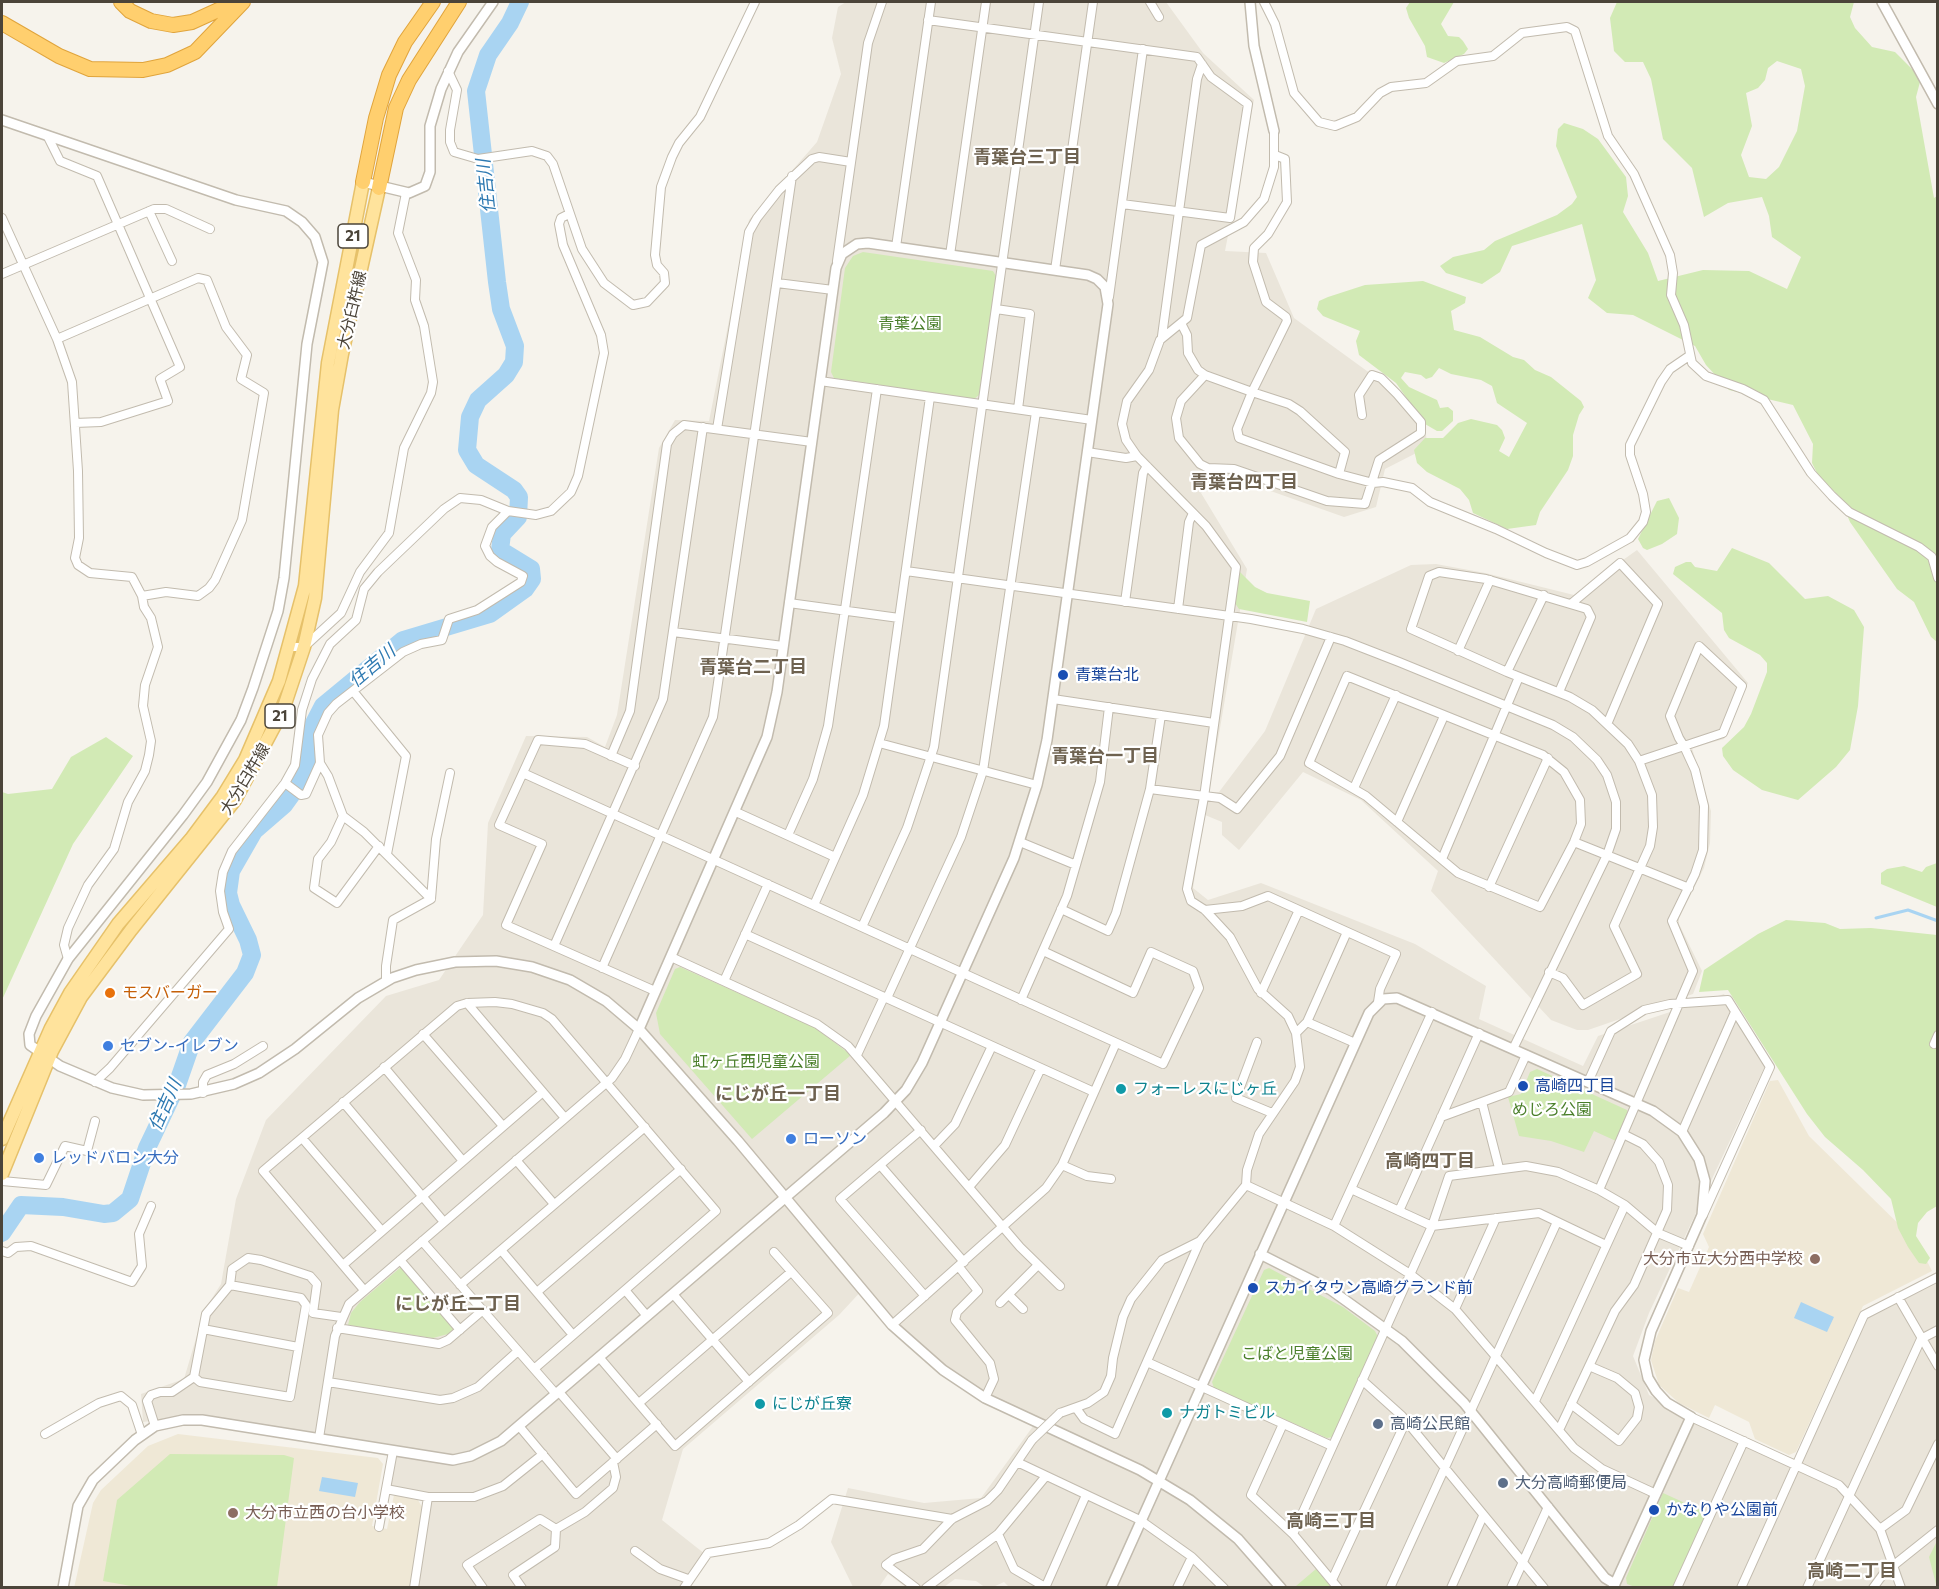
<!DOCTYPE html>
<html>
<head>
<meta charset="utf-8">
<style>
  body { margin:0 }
  #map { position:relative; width:1939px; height:1589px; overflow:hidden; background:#f6f3ec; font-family:Commissioner,sans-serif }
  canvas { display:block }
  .frame { position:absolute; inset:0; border:3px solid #4b4439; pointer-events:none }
</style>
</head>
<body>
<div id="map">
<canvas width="1939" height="1589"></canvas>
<div class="frame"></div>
</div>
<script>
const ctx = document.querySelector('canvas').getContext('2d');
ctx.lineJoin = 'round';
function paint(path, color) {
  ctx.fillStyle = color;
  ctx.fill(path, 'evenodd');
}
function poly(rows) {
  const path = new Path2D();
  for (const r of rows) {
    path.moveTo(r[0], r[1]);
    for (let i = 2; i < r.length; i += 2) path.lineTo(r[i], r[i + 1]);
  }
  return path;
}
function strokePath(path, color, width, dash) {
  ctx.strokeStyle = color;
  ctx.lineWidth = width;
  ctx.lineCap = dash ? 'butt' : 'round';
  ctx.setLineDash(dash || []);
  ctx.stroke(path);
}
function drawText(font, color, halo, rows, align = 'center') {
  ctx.font = font + ' Commissioner,"Noto Sans JP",sans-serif';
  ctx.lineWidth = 4.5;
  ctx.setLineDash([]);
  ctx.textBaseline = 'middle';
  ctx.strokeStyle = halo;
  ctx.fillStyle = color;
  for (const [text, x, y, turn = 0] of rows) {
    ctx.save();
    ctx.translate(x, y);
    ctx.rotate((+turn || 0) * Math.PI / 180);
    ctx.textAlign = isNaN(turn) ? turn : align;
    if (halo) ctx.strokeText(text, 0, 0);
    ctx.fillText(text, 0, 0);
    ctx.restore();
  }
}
paint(poly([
  [846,2,1166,2,1203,53,1254,100,1225,251,1266,253,1294,318,1422,411,1428,447,1385,469,1376,507,1344,517,1234,478,1201,493,1247,569,1209,793,1219,792,1265,731,1316,609,1411,565,1436,564,1485,573,1574,595,1637,550,1748,683,1724,739,1692,748,1711,811,1710,843,1704,868,1679,918,1679,924,1702,971,1693,994,1588,1030,1577,1030,1551,1020,1431,891,1438,871,1361,800,1303,772,1239,850,1222,835,1222,822,1205,815,1193,888,1208,900,1261,883,1415,944,1486,986,1479,1019,1583,1066,1598,1036,1724,994,1765,1066,1649,1313,1633,1356,1649,1395,1747,1441,1795,1459,1865,1309,1937,1272,1937,1587,1010,1588,1004,1582,993,1587,986,1588,976,1581,955,1579,944,1587,907,1588,888,1574,879,1587,853,1587,831,1542,848,1488,924,1503,981,1498,1039,1418,978,1390,949,1371,898,1326,865,1287,839,1315,683,1449,662,1520,710,1558,686,1587,414,1587,425,1500,388,1492,397,1448,201,1414,143,1422,141,1394,184,1379,204,1311,221,1284,236,1199,266,1120,386,996,439,980,483,915,488,823,526,736,587,737,605,747,617,715,659,448,675,420,709,421,749,220,817,142,841,74,832,38,838,7]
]), '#eae5da');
paint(poly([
  [1778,1080,1809,1136,1918,1243,1932,1271,1863,1306,1796,1452,1789,1455,1755,1439,1749,1422,1715,1405,1709,1418,1679,1403,1659,1385,1651,1360,1655,1341,1678,1288,1689,1292,1709,1247,1703,1234,1770,1081],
  [178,1434,378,1458,383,1464,372,1526,387,1529,394,1495,418,1500,422,1507,410,1587,74,1588,93,1503,101,1490,148,1446]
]), '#efe8d6');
paint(poly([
  [1410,2,1454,2,1441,24,1448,36,1459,37,1463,41,1468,49,1464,54,1444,63,1427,57,1425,46,1409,18,1406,8],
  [1617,2,1854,2,1850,17,1855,28,1872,47,1895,52,1913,70,1920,82,1916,97,1934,198,1937,196,1937,642,1931,637,1914,602,1897,589,1850,522,1839,496,1819,477,1812,463,1813,444,1793,405,1729,390,1706,365,1695,346,1633,315,1607,313,1588,298,1596,280,1582,224,1512,246,1500,272,1482,284,1446,273,1440,266,1453,257,1484,250,1495,241,1557,215,1572,204,1577,197,1556,146,1558,129,1564,123,1583,129,1598,139,1626,177,1628,196,1623,212,1648,253,1658,281,1703,270,1749,271,1787,289,1801,257,1772,237,1769,216,1762,197,1728,203,1704,217,1692,168,1663,139,1651,79,1643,62,1625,62,1614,51,1610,18],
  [1777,61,1801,69,1805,86,1797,131,1779,167,1766,179,1749,177,1741,155,1752,126,1746,93,1758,88,1765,80,1768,68],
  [863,252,993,271,996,276,979,395,974,399,834,378,831,372,845,268,853,256],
  [1423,281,1466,297,1465,303,1451,311,1454,330,1480,337,1513,357,1524,360,1535,370,1551,377,1581,401,1584,407,1579,415,1573,435,1573,456,1568,470,1540,512,1536,525,1507,529,1473,513,1469,500,1460,489,1427,472,1417,463,1414,450,1425,438,1443,438,1458,423,1471,419,1497,425,1502,430,1505,438,1499,451,1509,457,1527,423,1497,403,1492,386,1481,380,1451,374,1439,368,1432,377,1426,379,1421,375,1405,372,1401,378,1409,387,1437,400,1440,408,1448,407,1453,411,1453,421,1442,431,1437,431,1425,424,1396,383,1359,355,1356,341,1360,331,1323,316,1317,309,1319,301,1328,297,1365,285],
  [1669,498,1679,518,1677,534,1662,544,1647,550,1643,548,1638,539,1657,501],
  [1732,548,1769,563,1805,599,1828,596,1854,610,1864,627,1858,706,1850,750,1836,767,1798,800,1762,790,1733,770,1723,756,1722,748,1744,727,1751,714,1767,672,1767,663,1760,655,1729,638,1724,630,1722,613,1673,574,1675,567,1686,562,1691,562,1695,567,1717,571],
  [1239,571,1255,587,1267,593,1310,601,1307,622,1239,609,1235,603],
  [106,737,133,756,73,844,2,1000,2,792,8,794,52,789,71,757],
  [1937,863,1937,907,1881,884,1881,873,1887,869,1904,866,1922,872,1926,867],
  [1786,920,1825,923,1840,929,1871,928,1937,935,1937,1206,1927,1212,1918,1223,1916,1236,1930,1258,1926,1264,1919,1263,1908,1247,1898,1228,1891,1199,1863,1170,1825,1137,1807,1114,1728,990,1699,992,1704,970,1758,934],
  [680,967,814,1027,851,1055,752,1139,660,1034,656,1013,675,969],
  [1537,1069,1627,1110,1628,1115,1616,1141,1594,1131,1584,1152,1551,1141,1519,1136,1508,1097,1521,1094,1530,1072],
  [401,1267,454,1329,448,1334,433,1338,348,1325,351,1313,360,1302],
  [1269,1268,1343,1307,1375,1331,1378,1337,1333,1437,1327,1438,1214,1388,1212,1382,1264,1270],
  [170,1454,284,1455,294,1458,277,1587,142,1588,103,1581,117,1500],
  [1663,1493,1707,1513,1673,1587,1635,1587,1627,1584,1626,1578],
  [1937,1541,1938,1587,1937,1588,1929,1557],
  [1316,1569,1331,1587,1297,1587,1296,1586]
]), '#d2eab5');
paint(poly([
  [1801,1302,1834,1317,1827,1332,1794,1318],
  [322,1477,358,1483,355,1497,319,1491]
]), '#a9d4f2');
strokePath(poly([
  [1876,918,1908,910,1938,921]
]), '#a9d4f2', 3);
strokePath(poly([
  [2,1233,21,1205,63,1207,104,1214,113,1213,130,1199,147,1148,177,1085,192,1042,245,973,252,955,248,940,231,905,228,893,231,871,254,831,284,805,302,780,308,768,309,733,323,706,403,640,490,614,525,589,532,579,531,569,500,550,502,534,518,517,519,497,514,490,476,465,467,450,470,417,478,400,506,375,514,362,515,346,501,309,497,282,476,91,488,55,510,23,520,2]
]), '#a9d4f2', 18);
const minor = poly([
  [1150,2,1159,17],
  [1264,2,1275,24,1294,93,1319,122,1335,126,1357,117,1380,93,1391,87,1426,83,1457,61,1493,56,1522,33,1567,27,1575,31,1608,136,1634,174,1670,255,1673,273,1671,295,1684,325,1692,363,1706,376,1743,389,1764,400,1811,473,1832,496,1849,512,1919,547,1932,557,1938,578],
  [928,20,1197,57,1211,77,1248,104,1230,218,1122,204],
  [448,71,457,90,450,130,450,142,454,152,478,159,532,151,547,156,553,164,582,249,604,283,633,305,647,302,665,283,664,273,657,265,655,255,661,187,672,157,679,143,700,117,755,2],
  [48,137,60,161,97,176,180,367,160,379,168,401,101,422,75,423],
  [149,211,172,261],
  [2,218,57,339,72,382,78,471,79,538,75,558,78,565,90,573,132,577,142,596],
  [896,247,931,2],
  [950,255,986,2],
  [837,261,868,43,882,2],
  [1055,270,1093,2],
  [2,274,154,209,166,209,210,229],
  [777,283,833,290],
  [1109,297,1143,49],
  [996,309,1030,314,1018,409],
  [1182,325,1187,335,1188,353,1198,370,1205,375,1252,392,1289,404,1300,411,1345,452,1339,474,1239,438,1237,429,1252,392,1287,321,1286,317,1266,302,1253,262,1254,248,1268,234,1287,202,1285,159,1275,155],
  [1162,336,1197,79,1202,64],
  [57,339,198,278,207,280,226,327,247,355,241,379,264,393,242,520,215,580,209,588,198,596,166,592,142,596,144,607,151,618,158,647,145,685,143,706,151,741,149,755,145,771,128,802,114,849,88,885,68,928,64,945,68,959],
  [1205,375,1181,401,1176,418,1179,438,1200,464,1208,468,1234,469,1327,501,1365,504,1379,460,1421,433,1421,422,1397,394,1381,378,1372,375,1359,395,1362,415],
  [820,381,1092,420],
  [717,429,749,232,757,218,779,190,812,159,819,157,851,162],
  [1087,452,1126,458,1137,456],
  [1339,474,1373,483,1383,482,1412,488,1430,502,1496,529,1546,553,1577,565,1587,562,1630,538,1643,522,1646,512,1643,494,1630,455,1630,445,1661,382,1670,369,1689,356],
  [906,571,1251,619,1303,629,1345,641,1399,662,1553,725,1573,737,1597,760,1607,775,1616,802,1616,829,1607,855,1513,1049],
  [1125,602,1143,473,1147,466],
  [789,603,899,618],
  [1572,603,1620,563,1658,604,1608,722],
  [1178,609,1189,522,1193,513],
  [673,632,783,646],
  [290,647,304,647,341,613,360,572,389,533,404,448,431,393,433,382,424,326,415,300,416,280,398,233,406,193],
  [1458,651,1490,580],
  [1507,672,1544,595],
  [1347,676,1543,755,1564,772,1580,800,1581,824,1574,842,1540,907,1458,873,1366,796,1309,763,1347,676],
  [353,691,406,756,387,854],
  [1053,699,1214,723],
  [879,743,1037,785],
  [611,756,630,711,667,444,673,434,684,425,812,442],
  [320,763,328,776,343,816,331,842,318,859,314,888,337,903,379,846],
  [635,766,585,744,538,740,499,825,542,844,506,925,655,991],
  [523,773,1163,1064,1199,988,1193,971,1151,952,1133,993,1043,951],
  [285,783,301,795,306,794,320,763,318,735,328,713,336,704,403,652,421,644,442,640,449,619,477,610,521,582,523,576,497,562,490,556,485,546,492,527,508,511],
  [1354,788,1396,695],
  [1150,789,1220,798,1237,809,1280,756,1331,637],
  [736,812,835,857],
  [343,816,364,832,431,899],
  [1397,822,1444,716],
  [788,835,813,779,828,726,877,389],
  [1020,842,1076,865],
  [1574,842,1689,888],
  [1442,859,1519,677],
  [1489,887,1548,758],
  [814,905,863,795,884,726,930,397],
  [1061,909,1108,931,1116,913,1150,789,1161,715],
  [1205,910,1242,906,1268,896,1396,954,1380,989,1378,1002],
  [862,927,907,828,934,747,1039,2],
  [745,934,1094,1092],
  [554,946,663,699,703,427],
  [671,957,817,1024,848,1046,1020,1247,1060,1286],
  [602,968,713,717,792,176],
  [1549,972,1563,978,1583,1005,1637,974,1614,926,1650,846,1653,827,1652,795,1639,761,1628,744,1592,710,1570,697,1507,672,1411,629,1429,576,1439,572,1486,579,1587,609,1591,617,1559,692],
  [386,981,386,966,393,920,431,899,436,839,450,773],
  [724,981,768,884],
  [1261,993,1299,910],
  [887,998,961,837,983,771,1036,412],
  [1021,1000,1067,896,1100,782,1109,707],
  [467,1003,565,1118],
  [1307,1022,1347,932],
  [1296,1033,1307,1022,1355,1043],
  [423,1034,503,1126],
  [1257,1042,1236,1098,1272,1113],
  [1934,1044,1938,1035],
  [857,1055,884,997],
  [384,1067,463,1161],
  [95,1082,110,1068,229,929,223,912,220,891,223,872,232,851,285,783,295,765,302,710,312,679,330,644,356,620,364,589,378,572,444,509,460,498,481,500,508,511,536,515,551,511,571,492,578,476,604,353,601,335,563,245,559,224,561,218,569,214],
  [1588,1082,1611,1031,1644,1010,1670,1004,1728,1000,1770,1067,1703,1215],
  [203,1093,203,1082,207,1075,234,1064,263,1046],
  [343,1102,444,1222],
  [1482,1102,1499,1168],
  [1441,1117,1509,1092,1526,1055],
  [921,1130,840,1199,925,1296],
  [1682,1132,1735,1012],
  [302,1138,382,1231],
  [934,1146,955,1124,992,1046],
  [516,1160,554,1204],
  [880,1165,964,1262],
  [1062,1165,1087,1176,1111,1179],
  [2,1181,46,1185,65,1146,87,1151,95,1121],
  [1246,1185,1334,1226,1410,1274,1455,1309,1574,1448,1602,1469,1656,1494],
  [969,1187,1005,1145,1041,1068],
  [1351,1189,1432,1226,1539,1213,1606,1245],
  [1599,1190,1693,971,1672,921,1695,874,1703,850,1704,806,1695,770,1689,757,1684,746,1679,738,1670,716,1699,646,1742,686,1723,733,1639,761],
  [1399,1211,1479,1033],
  [1334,1226,1432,1012],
  [422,1241,556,1394],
  [501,1250,573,1335],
  [2,1251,8,1253,16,1247,31,1246,132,1282,142,1266,139,1234,151,1206],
  [400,1260,460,1330],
  [343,1265,543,1092],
  [959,1267,978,1291,957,1312,955,1320,990,1363,994,1379,985,1398],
  [230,1285,232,1269,248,1258,261,1260,310,1276,317,1284,313,1313,341,1317],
  [460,1285,645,1127],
  [364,1290,263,1171,457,1006,467,1003,495,1002,512,1004,543,1013,552,1019,716,1211,534,1369],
  [625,1290,647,1316],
  [537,1292,681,1169],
  [673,1294,749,1382],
  [1009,1295,1023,1309],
  [1898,1297,1938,1366],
  [1000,1303,1038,1265],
  [1455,1309,1496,1218],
  [892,1325,1046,1188,1062,1165,1116,1043],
  [337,1328,439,1344,448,1340,483,1310],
  [203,1329,298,1347],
  [599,1357,675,1446,828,1313,774,1252],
  [1147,1362,1332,1446],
  [1362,1380,1402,1416,1544,1588],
  [328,1382,440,1400,453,1398,478,1387,518,1351],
  [559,1392,617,1459],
  [1535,1401,1625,1205],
  [639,1403,791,1272],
  [1571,1404,1619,1441,1637,1418,1639,1407,1635,1393,1617,1378,1589,1366],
  [1076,1408,1084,1419,1115,1434,1200,1241],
  [1060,1413,1088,1403,1104,1392,1111,1376,1113,1358,1123,1317,1131,1299,1162,1260,1200,1241,1246,1185,1247,1170,1259,1134,1295,1081,1300,1067,1296,1033,1288,1016,1258,989,1230,937,1205,910,1191,901,1187,889,1204,797,1236,567,1206,526,1137,456,1126,440,1122,424,1127,401,1149,370,1160,340,1187,318,1201,245,1244,222,1264,199,1274,167,1274,131],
  [1691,1417,1839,1485,1880,1529,1901,1588],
  [1283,1424,1251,1495,1293,1534,1338,1588],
  [155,1426,147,1401,151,1395,160,1392,172,1392,194,1377,206,1314,230,1285,301,1298,306,1305,290,1397,200,1382,194,1377],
  [519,1426,576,1494,657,1424],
  [1559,1430,1615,1311,1634,1285,1667,1210,1668,1185,1659,1162,1643,1144,1623,1134],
  [45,1434,99,1403,121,1396,132,1405,142,1435],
  [319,1438,335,1336,349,1304,612,1078,625,1059,639,1029],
  [1017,1462,1140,1520,1192,1557,1224,1588],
  [386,1489,428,1497,474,1497,503,1486,543,1454],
  [379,1527,393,1451],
  [1880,1529,1906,1510,1938,1444],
  [998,1534,1014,1569,1045,1587],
  [1293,1534,1432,1226,1449,1176,1526,1166,1558,1172,1599,1190,1625,1205,1658,1233,1689,1246],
  [635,1551,660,1569,688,1579],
  [1332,1580,1406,1421],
  [414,1588,428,1497],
  [483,1588,467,1565,540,1519,556,1529,585,1512,613,1488,616,1477,613,1462],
  [522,1588,513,1575,555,1547,556,1529],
  [684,1588,708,1553,769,1543,799,1525,832,1499,952,1519],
  [916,1588,886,1565,894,1559,923,1549,952,1519,987,1501,998,1490,1032,1440],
  [926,1588,998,1534,1046,1476],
  [1045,1588,1086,1495],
  [1177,1588,1192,1557],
  [1390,1588,1557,1222],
  [1451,1588,1483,1516],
  [1511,1588,1548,1507],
  [1677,1588,1744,1441],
  [1741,1588,1864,1315,1938,1277],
  [1807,1588,1921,1339,1938,1330],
  [1873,1588,1884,1573,1938,1530]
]);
const tertiary = poly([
  [1250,2,1254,46,1274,131],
  [1882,2,1938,104],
  [2,120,236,200,286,211,302,222,315,237,323,262,307,344,284,578,278,611,253,688,241,720,207,782,183,815,68,959,36,1016,29,1034,30,1045,60,1066,112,1088,143,1095,191,1094,234,1084,259,1073,295,1049,358,998,392,978,416,970,455,962,496,961,532,967,570,980,606,1001,639,1029,738,1141,892,1325,943,1370,985,1398,1140,1470,1190,1500,1238,1539,1281,1588],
  [363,182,409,193,425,186,430,172,430,126,441,89,458,52,493,2],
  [1260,1254,1331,1290,1402,1341,1464,1403,1605,1578,1615,1584],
  [63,1588,78,1506,93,1480,135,1440,155,1426,183,1420,202,1420,453,1460,471,1456,501,1441,884,1113,906,1090,922,1063,1014,858,1037,785,1047,740,1108,304,1105,287,1097,279,1088,275,868,243,857,244,842,254,836,268,777,692,767,737,639,1029],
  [1111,1588,1369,1013,1383,999,1397,998,1653,1111,1682,1132,1699,1159,1705,1181,1702,1215,1651,1331,1644,1360,1648,1378,1656,1391,1667,1403,1691,1417,1613,1588]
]);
const primary = poly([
  [2,1139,51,1028,70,993,118,924,191,839,223,796,245,760,279,681,305,586,328,363,363,182],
  [2,1174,52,1051,81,997,131,930,235,800,283,710,304,647,315,598,332,410,342,354,379,188]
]);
const motorway = poly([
  [121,2,130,11,151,21,173,25,192,22,236,2],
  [2,23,59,56,90,69,143,70,167,65,195,52,243,2],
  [363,182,376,118,389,75,405,42,433,2],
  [379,188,396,108,409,80,459,2]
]);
strokePath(minor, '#c2bbae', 10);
strokePath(tertiary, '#c2bbae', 12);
strokePath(primary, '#e6c16a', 15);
strokePath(motorway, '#e0a43c', 16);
strokePath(minor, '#fff', 8);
strokePath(tertiary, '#fff', 9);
strokePath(primary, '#ffe39c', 12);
strokePath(motorway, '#ffcf6e', 14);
const minorBridge = poly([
  [1032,1440,1060,1413]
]);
strokePath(minorBridge, '#c2bbae', 10, []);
strokePath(minorBridge, '#fff', 8);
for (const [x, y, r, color] of [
  [1063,675,6,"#1a4fb4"],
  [110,993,6,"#e8710a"],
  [108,1046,6,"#3f7fe0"],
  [1523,1086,6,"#1a4fb4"],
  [1121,1089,6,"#0f9aa8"],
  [791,1139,6,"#3f7fe0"],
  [39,1158,6,"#3f7fe0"],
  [1815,1259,6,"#8d6e63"],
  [1253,1288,6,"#1a4fb4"],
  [760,1404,6,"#0f9aa8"],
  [1167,1413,6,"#0f9aa8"],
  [1378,1424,6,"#5c6f8a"],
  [1503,1483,6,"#5c6f8a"],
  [1654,1510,6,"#1a4fb4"],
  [233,1513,6,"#8d6e63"]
]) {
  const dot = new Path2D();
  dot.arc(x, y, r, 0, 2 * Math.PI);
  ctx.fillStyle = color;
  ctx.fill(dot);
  strokePath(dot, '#fff', 2);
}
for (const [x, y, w] of [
  [353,236,30],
  [280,716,30]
]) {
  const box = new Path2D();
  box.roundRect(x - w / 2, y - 12, w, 24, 4.5);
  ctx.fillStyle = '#fff';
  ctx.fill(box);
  strokePath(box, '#4b4439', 1.5);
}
drawText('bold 15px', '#4b4439', null, [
  ["21",353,236],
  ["21",280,716]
]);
drawText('16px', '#4b4439', '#fff', [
  ["大分臼杵線",352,310,-77],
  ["大分臼杵線",245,779,-59]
]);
drawText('16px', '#4a7f2a', '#fff', [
  ["青葉公園",910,324],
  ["虹ヶ丘西児童公園",756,1062],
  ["めじろ公園",1552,1110],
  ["こばと児童公園",1297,1354]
]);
drawText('16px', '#164399', '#fff', [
  ["青葉台北",1075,675],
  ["高崎四丁目",1535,1086],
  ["スカイタウン高崎グランド前",1265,1288],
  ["かなりや公園前",1666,1510]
], 'left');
drawText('16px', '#c56008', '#fff', [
  ["モスバーガー",122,993]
], 'left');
drawText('16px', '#366cbe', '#fff', [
  ["セブン-イレブン",120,1046],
  ["ローソン",803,1139],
  ["レッドバロン大分",51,1158]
], 'left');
drawText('16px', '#0d838f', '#fff', [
  ["フォーレスにじヶ丘",1133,1089],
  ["にじが丘寮",772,1404],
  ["ナガトミビル",1179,1413]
], 'left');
drawText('16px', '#785e54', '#fff', [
  ["大分市立大分西中学校",1803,1259],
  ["大分市立西の台小学校",245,1513,"left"]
], 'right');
drawText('16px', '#4e5e75', '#fff', [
  ["高崎公民館",1390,1424],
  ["大分高崎郵便局",1515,1483]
], 'left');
drawText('bold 18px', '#6e6250', '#fff', [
  ["青葉台三丁目",1027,157],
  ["青葉台四丁目",1244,482],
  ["青葉台二丁目",753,667],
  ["青葉台一丁目",1105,756],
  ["にじが丘一丁目",778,1094],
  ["高崎四丁目",1430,1161],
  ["にじが丘二丁目",458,1304],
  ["高崎三丁目",1331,1521],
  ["高崎二丁目",1852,1571]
]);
drawText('italic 18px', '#2e7ab2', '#fff', [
  ["住吉川",486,186,-96],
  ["住吉川",372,666,-40],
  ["住吉川",165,1105,-66]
]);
</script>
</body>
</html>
